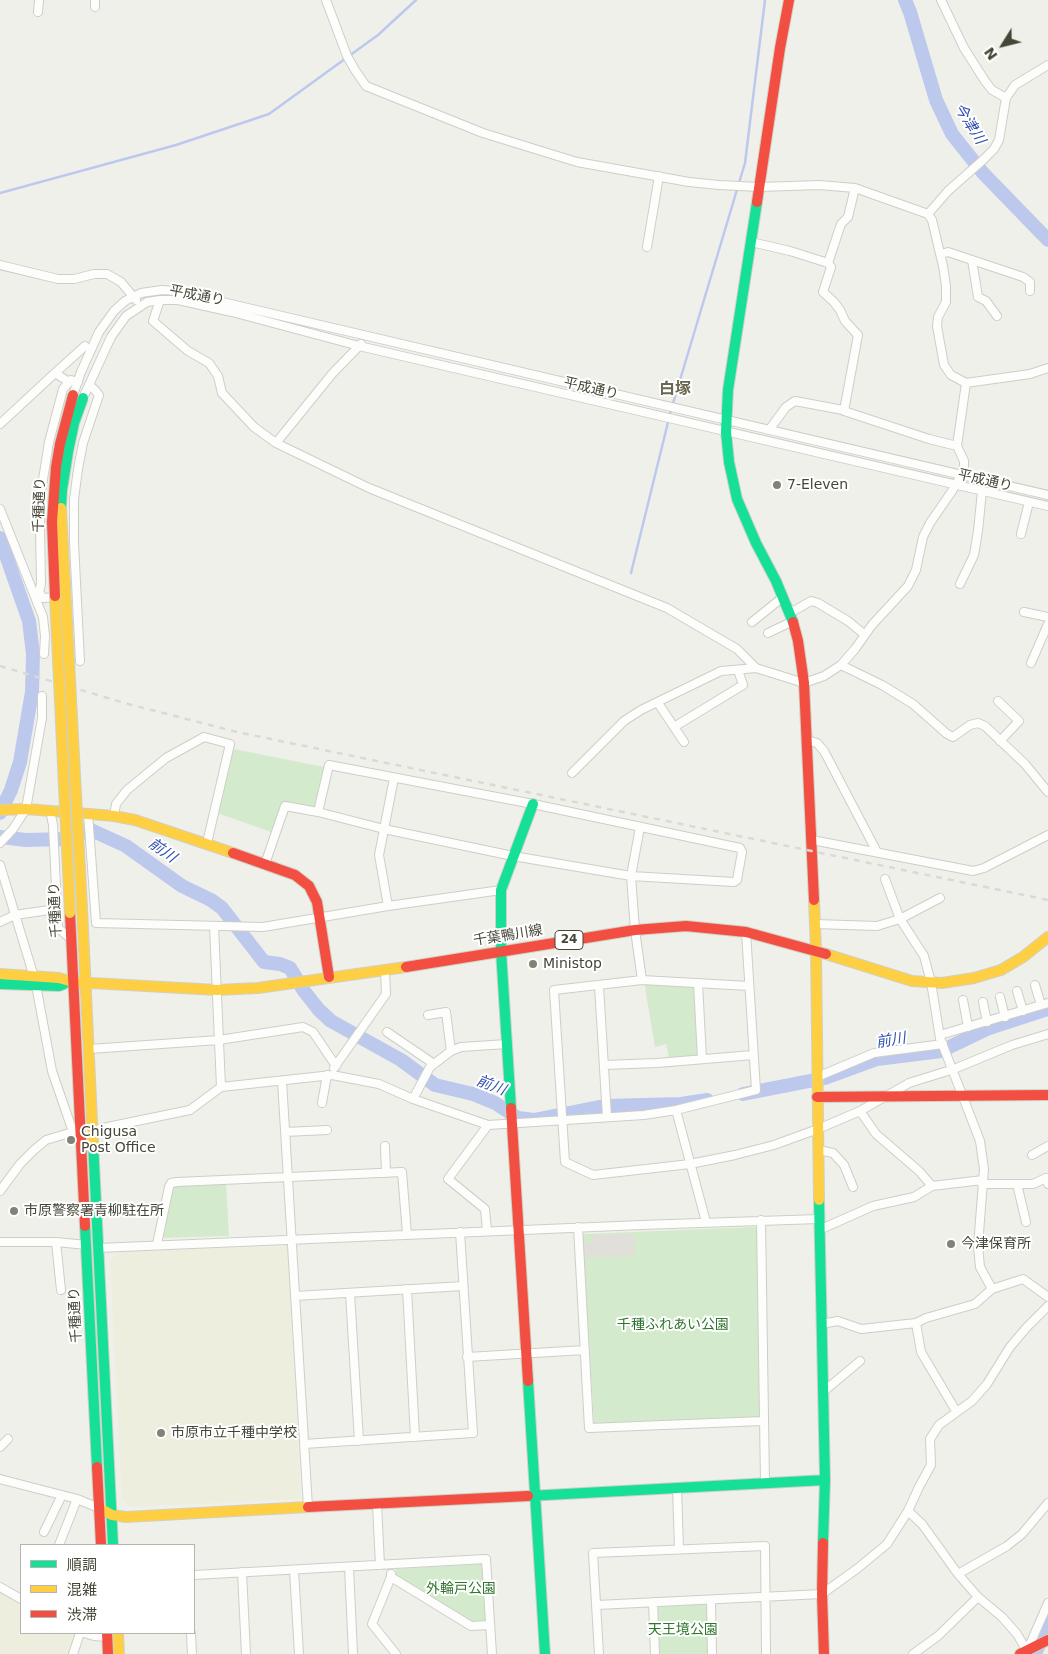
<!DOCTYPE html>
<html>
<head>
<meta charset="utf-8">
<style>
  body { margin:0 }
  #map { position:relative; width:1048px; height:1654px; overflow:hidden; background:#f0f0eb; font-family:"DejaVu Sans","Noto Sans JP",sans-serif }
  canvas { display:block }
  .legend { position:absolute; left:20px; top:1544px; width:175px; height:90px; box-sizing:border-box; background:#fff; border:1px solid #b5b5af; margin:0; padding:6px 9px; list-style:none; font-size:15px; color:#464637 }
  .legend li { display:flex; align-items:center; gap:10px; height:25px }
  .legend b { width:25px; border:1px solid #b5b5af }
  .north { position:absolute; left:978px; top:20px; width:50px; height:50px; -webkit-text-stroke:4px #fff; paint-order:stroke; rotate:234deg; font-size:14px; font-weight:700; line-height:20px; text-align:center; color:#464637 }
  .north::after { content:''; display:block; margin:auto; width:18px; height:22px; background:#464637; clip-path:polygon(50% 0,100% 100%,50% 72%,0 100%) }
</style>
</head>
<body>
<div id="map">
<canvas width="1048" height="1654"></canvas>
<ul class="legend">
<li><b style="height:6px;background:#16e098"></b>順調</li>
<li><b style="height:6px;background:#ffcf43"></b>混雑</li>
<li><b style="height:6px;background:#f24e42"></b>渋滞</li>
</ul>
<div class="north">N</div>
</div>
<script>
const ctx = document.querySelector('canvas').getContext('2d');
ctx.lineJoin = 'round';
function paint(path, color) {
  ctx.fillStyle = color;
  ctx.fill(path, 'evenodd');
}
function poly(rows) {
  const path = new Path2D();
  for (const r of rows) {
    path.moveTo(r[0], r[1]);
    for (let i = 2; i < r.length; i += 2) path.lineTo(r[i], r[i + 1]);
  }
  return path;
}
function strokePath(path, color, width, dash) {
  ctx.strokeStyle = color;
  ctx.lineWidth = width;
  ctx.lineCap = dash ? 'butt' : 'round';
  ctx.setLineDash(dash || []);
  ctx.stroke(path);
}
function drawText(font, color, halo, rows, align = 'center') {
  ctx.font = font + ' "DejaVu Sans","Noto Sans JP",sans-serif';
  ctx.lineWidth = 4;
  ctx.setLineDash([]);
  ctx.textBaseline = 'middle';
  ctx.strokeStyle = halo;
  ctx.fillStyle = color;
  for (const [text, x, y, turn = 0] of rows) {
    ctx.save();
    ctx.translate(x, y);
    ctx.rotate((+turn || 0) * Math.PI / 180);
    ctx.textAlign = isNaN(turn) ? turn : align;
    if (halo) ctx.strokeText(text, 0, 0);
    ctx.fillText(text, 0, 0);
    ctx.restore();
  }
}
paint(poly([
  [286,1246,288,1248,301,1499,131,1507,122,1500,110,1261,118,1252],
  [0,1590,21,1602,21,1633,72,1633,74,1638,69,1654,0,1654]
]), '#edeedd');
paint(poly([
  [234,749,324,767,315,807,313,808,282,802,271,832,217,813],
  [648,983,692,987,695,989,699,1053,696,1056,669,1058,666,1044,655,1047,646,994,645,985],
  [226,1183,229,1236,165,1238,162,1235,173,1188,176,1186],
  [754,1227,757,1229,760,1415,757,1418,596,1424,594,1422,582,1237,584,1234],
  [481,1564,483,1568,487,1620,483,1623,471,1623,396,1577,394,1574,396,1569],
  [705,1604,707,1607,708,1654,660,1654,657,1609,658,1607]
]), '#d4eacc');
paint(poly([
  [634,1234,635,1255,585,1258,584,1243,592,1243,592,1235]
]), '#e0dfda');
strokePath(poly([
  [0,193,176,145,269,114,378,35,416,0],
  [631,573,671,410,745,163,765,0]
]), '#bcc9ed', 2.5);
strokePath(poly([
  [905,0,910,12,936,100,952,134,983,173,1048,240],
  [0,538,29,621,33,654,32,692,20,762,11,790,0,813],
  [0,837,26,840,66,839,91,830,126,846,182,886,211,900,222,908,264,962,280,964,290,968,304,991,319,1010,331,1021,401,1060,435,1085,473,1094,495,1103,518,1118,534,1120,604,1106,681,1104,707,1100],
  [743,1094,825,1078,877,1059,941,1051,989,1028,1048,1009],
  [1035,1654,1048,1623]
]), '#bcc9ed', 14);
const street = poly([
  [95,0,95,7],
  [326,0,347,56,355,70,366,86,483,133,577,162,689,182,719,185,759,187,819,185,855,188,928,214,932,220,943,266,946,286,946,302,938,317,937,326,944,365,951,375,966,383,1030,374,1048,368],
  [941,0,964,48,985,81,992,90,1006,98],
  [38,12,39,0],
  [855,188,848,217,841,224,828,263,831,267,823,292,834,302,840,310,845,321,858,335,844,411,929,439,957,446],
  [928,214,948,191,983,160,994,149,999,140,1006,98,1015,85,1048,65],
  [751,242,790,251,828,263],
  [647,247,659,176],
  [941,254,948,252,1023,277,1030,282,1030,291],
  [972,260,978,297,986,301,997,316],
  [0,265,58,279,74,279,94,274,107,274,121,282,136,300],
  [160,300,153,321,188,351,209,363,218,376,222,393,254,427,276,443,369,488,667,608,737,649,756,668],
  [55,373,85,346],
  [73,395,81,372,99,332,114,311,125,301,141,293,162,290,175,291,1048,495],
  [83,398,111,337,126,316,147,302,160,300,178,300,232,312,359,346,1048,506],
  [0,424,55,373,69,382],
  [769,430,786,407,795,401,843,410],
  [276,443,332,374,361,344],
  [0,509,43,617,45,636,44,654],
  [1021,534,1029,502],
  [960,584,974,555,978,531,982,491],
  [60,597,43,598,39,592,41,584,40,527,41,492,49,442,63,389,71,380,78,382],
  [1024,612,1048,617],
  [790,613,811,601,818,603,848,621,865,635],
  [752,622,783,597],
  [768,633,793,621],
  [80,661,74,543,74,499,78,469,83,443,99,395,94,389,89,385],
  [1031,663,1048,624],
  [841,665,882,685,913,704,947,734,953,737,970,725,978,723,985,726,1025,764,1048,792],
  [998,701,1019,721,1000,741],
  [658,703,684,742],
  [674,727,743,685,738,670],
  [807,740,817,743,824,751,877,852],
  [572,773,624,721,641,710,721,671,756,668,804,683,824,676,841,665,855,649,872,625,908,586,916,570,923,537,930,523,952,491,964,470,964,461,957,446,966,383],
  [50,810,53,825,58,928,71,939],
  [88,813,96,923,263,927,388,906,501,890],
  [114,816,116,804,127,790,166,758,204,737,230,744,207,843],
  [640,827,631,876,635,930,642,980],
  [812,840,973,871,984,868,1048,835],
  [0,843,13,829,26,809,42,718,42,696],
  [265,864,285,806,318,812,384,829,513,856,631,876,734,882,737,880,742,852,740,848,533,804,329,765,318,812],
  [0,865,34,977],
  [885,879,900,919,924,956,931,982,940,1038,980,1141,984,1169,978,1246,980,1267,992,1289],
  [388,906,379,855,394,778],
  [0,922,15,915,56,909],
  [815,924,877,926,900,919,940,898],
  [214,926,221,1087],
  [698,983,702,1059],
  [36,985,52,1071,73,1132],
  [1035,985,1041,1005],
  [599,986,607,1117],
  [749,986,642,980,554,990,565,1162,593,1175,690,1164,735,1155,774,1145,818,1129,860,1111,909,1083,954,1069,1012,1045,1048,1034],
  [1017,991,1023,1011],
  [1000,997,1005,1017],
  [963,1000,968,1027],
  [983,1002,987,1022],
  [428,1015,446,1012,451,1051],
  [387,1032,434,1064],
  [940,1035,1048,1003],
  [89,1049,219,1040,303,1027,313,1032,336,1066],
  [604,1065,657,1063,753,1055],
  [334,1068,386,994,385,970],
  [817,1077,874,1053,943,1044],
  [282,1081,308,1507],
  [413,1099,430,1067,451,1051,461,1047,507,1044],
  [322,1103,327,1075],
  [676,1110,706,1222],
  [860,1111,876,1134,919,1171,932,1186],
  [285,1132,327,1130],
  [385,1146,386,1173],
  [818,1150,833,1153,844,1165,853,1187],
  [1032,1155,1048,1146],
  [982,1184,1033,1184,1046,1178,1048,1184],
  [1017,1184,1026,1222],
  [0,1191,20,1164,34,1150,46,1140,73,1132,93,1130,190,1110,221,1087,332,1075,379,1084,413,1099,488,1125,644,1115,676,1110,756,1090,746,932],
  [761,1220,765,1483],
  [578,1227,589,1428,762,1421],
  [819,1230,873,1206,914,1197,932,1186,983,1180],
  [487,1231,485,1209,448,1179,488,1125],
  [0,1242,56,1242,87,1245],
  [56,1242,61,1290],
  [157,1244,169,1187,171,1183,177,1182,402,1172,407,1234],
  [98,1248,641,1225,819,1219],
  [407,1289,415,1437],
  [350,1293,359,1441],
  [295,1296,463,1286],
  [821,1324,838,1321,861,1329,916,1323],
  [467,1357,585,1350],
  [823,1392,860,1361],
  [956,1411,921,1352,916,1323,926,1318,975,1304,992,1289,1023,1279,1048,1297],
  [304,1444,473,1433,460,1232],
  [0,1447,8,1439],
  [0,1479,77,1499,99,1508],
  [677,1488,679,1549],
  [377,1504,380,1565],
  [908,1511,922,1524,958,1574,978,1597,1002,1617,1017,1634,1027,1651],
  [44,1532,62,1495],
  [59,1545,77,1499],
  [349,1567,353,1654],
  [294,1570,299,1654],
  [242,1572,246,1654],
  [391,1574,391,1577,372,1624,396,1654],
  [958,1574,1007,1546,1022,1534,1048,1503],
  [194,1575,486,1559,492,1654],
  [391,1577,471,1626,490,1625],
  [0,1587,21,1599],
  [711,1600,712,1654],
  [653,1602,655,1654],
  [597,1605,822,1594,858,1568,887,1544,908,1511,919,1487,931,1465,930,1439,939,1425,972,1401,987,1384,1010,1347,1027,1327,1048,1306],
  [84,1633,94,1636,107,1637],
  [191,1633,192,1654],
  [1027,1651,1048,1603],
  [73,1654,80,1633],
  [599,1654,593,1553,765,1546,766,1654],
  [913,1654,938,1636,978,1597]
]);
const fast = poly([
  [757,202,728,390,726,432,729,462,737,499,756,543,776,581,793,622],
  [0,984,59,986,64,984],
  [511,1108,501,951,501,890,533,804],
  [93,1142,113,1545],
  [819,1200,825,1480,823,1543],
  [85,1226,97,1467],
  [528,1381,545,1654],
  [528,1496,825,1480]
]);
const slow = poly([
  [0,810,26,809,114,816,135,820,233,853],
  [814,900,816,951,819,1200],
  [82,908,93,1142],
  [826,954,912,981,942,983,974,978,1001,970,1023,957,1048,937],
  [0,974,59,978,73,982,217,990,258,988,406,967],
  [99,1508,112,1515,126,1517,308,1507],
  [118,1633,119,1654]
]);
const jam = poly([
  [757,202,780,48,789,0],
  [793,622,798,641,804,683,814,900],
  [233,853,295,875,309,886,317,902,329,977],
  [70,913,85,1226],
  [406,967,635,930,686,926,746,932,826,954],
  [817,1097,1048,1095],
  [511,1108,528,1381],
  [97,1467,101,1545],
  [308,1507,528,1496],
  [823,1543,822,1594,824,1654],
  [107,1633,108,1654],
  [1020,1654,1048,1640]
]);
strokePath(street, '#cecec8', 10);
strokePath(fast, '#d0d1c4', 12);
strokePath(slow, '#d0d1c4', 12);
strokePath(jam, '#d0d1c4', 12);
strokePath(street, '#fdfdfc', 8);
strokePath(fast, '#16e098', 10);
strokePath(slow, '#ffcf43', 10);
strokePath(jam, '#f24e42', 10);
strokePath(poly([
  [0,666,128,704,237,732,1048,900]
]), '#d9d9d8', 2.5, [6, 6]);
const fastBridge = poly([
  [61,508,62,490,68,452,74,423,83,398]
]);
const slowBridge = poly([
  [61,508,82,908],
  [55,596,70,913]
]);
const jamBridge = poly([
  [55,596,52,522,56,467,60,444,73,395]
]);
strokePath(fastBridge, '#d0d1c4', 12, []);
strokePath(slowBridge, '#d0d1c4', 12, []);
strokePath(jamBridge, '#d0d1c4', 12, []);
strokePath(fastBridge, '#16e098', 10);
strokePath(slowBridge, '#ffcf43', 10);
strokePath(jamBridge, '#f24e42', 10);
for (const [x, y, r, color] of [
  [777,485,5,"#828276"],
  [533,964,5,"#828276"],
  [71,1140,5,"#828276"],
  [14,1211,5,"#828276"],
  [951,1244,5,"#828276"],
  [161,1433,5,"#828276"]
]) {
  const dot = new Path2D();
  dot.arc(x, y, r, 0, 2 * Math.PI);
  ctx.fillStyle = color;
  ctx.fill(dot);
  strokePath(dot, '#fff', 2);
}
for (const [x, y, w] of [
  [569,940,28]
]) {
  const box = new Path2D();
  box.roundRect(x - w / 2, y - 9.5, w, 19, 4);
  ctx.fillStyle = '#fff';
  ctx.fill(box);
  strokePath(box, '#464637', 1);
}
drawText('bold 12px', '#464637', null, [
  ["24",569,940]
]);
drawText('14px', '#464637', '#fff', [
  ["平成通り",197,296,11],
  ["平成通り",591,389,13],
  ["平成通り",985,481,13],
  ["千種通り",40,505,-88],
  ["千種通り",56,910,-93],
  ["千葉鴨川線",508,936,-9],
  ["千種通り",76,1315,-93]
]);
drawText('14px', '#464637', '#fff', [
  ["7-Eleven",787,485],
  ["Ministop",543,964],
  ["Chigusa",81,1132],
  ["Post Office",81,1148],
  ["市原警察署青柳駐在所",24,1211],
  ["今津保育所",961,1244],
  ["市原市立千種中学校",171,1433]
], 'left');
drawText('14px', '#2e762c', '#fff', [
  ["千種ふれあい公園",673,1325],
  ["外輪戸公園",461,1589],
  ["天王境公園",683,1630]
]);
drawText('italic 15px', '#3350af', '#fff', [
  ["今津川",969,124,58],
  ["前川",162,851,35],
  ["前川",891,1041,-9],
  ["前川",491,1086,21]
]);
drawText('bold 16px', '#69674e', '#fff', [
  ["白塚",675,390]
]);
</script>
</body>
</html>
